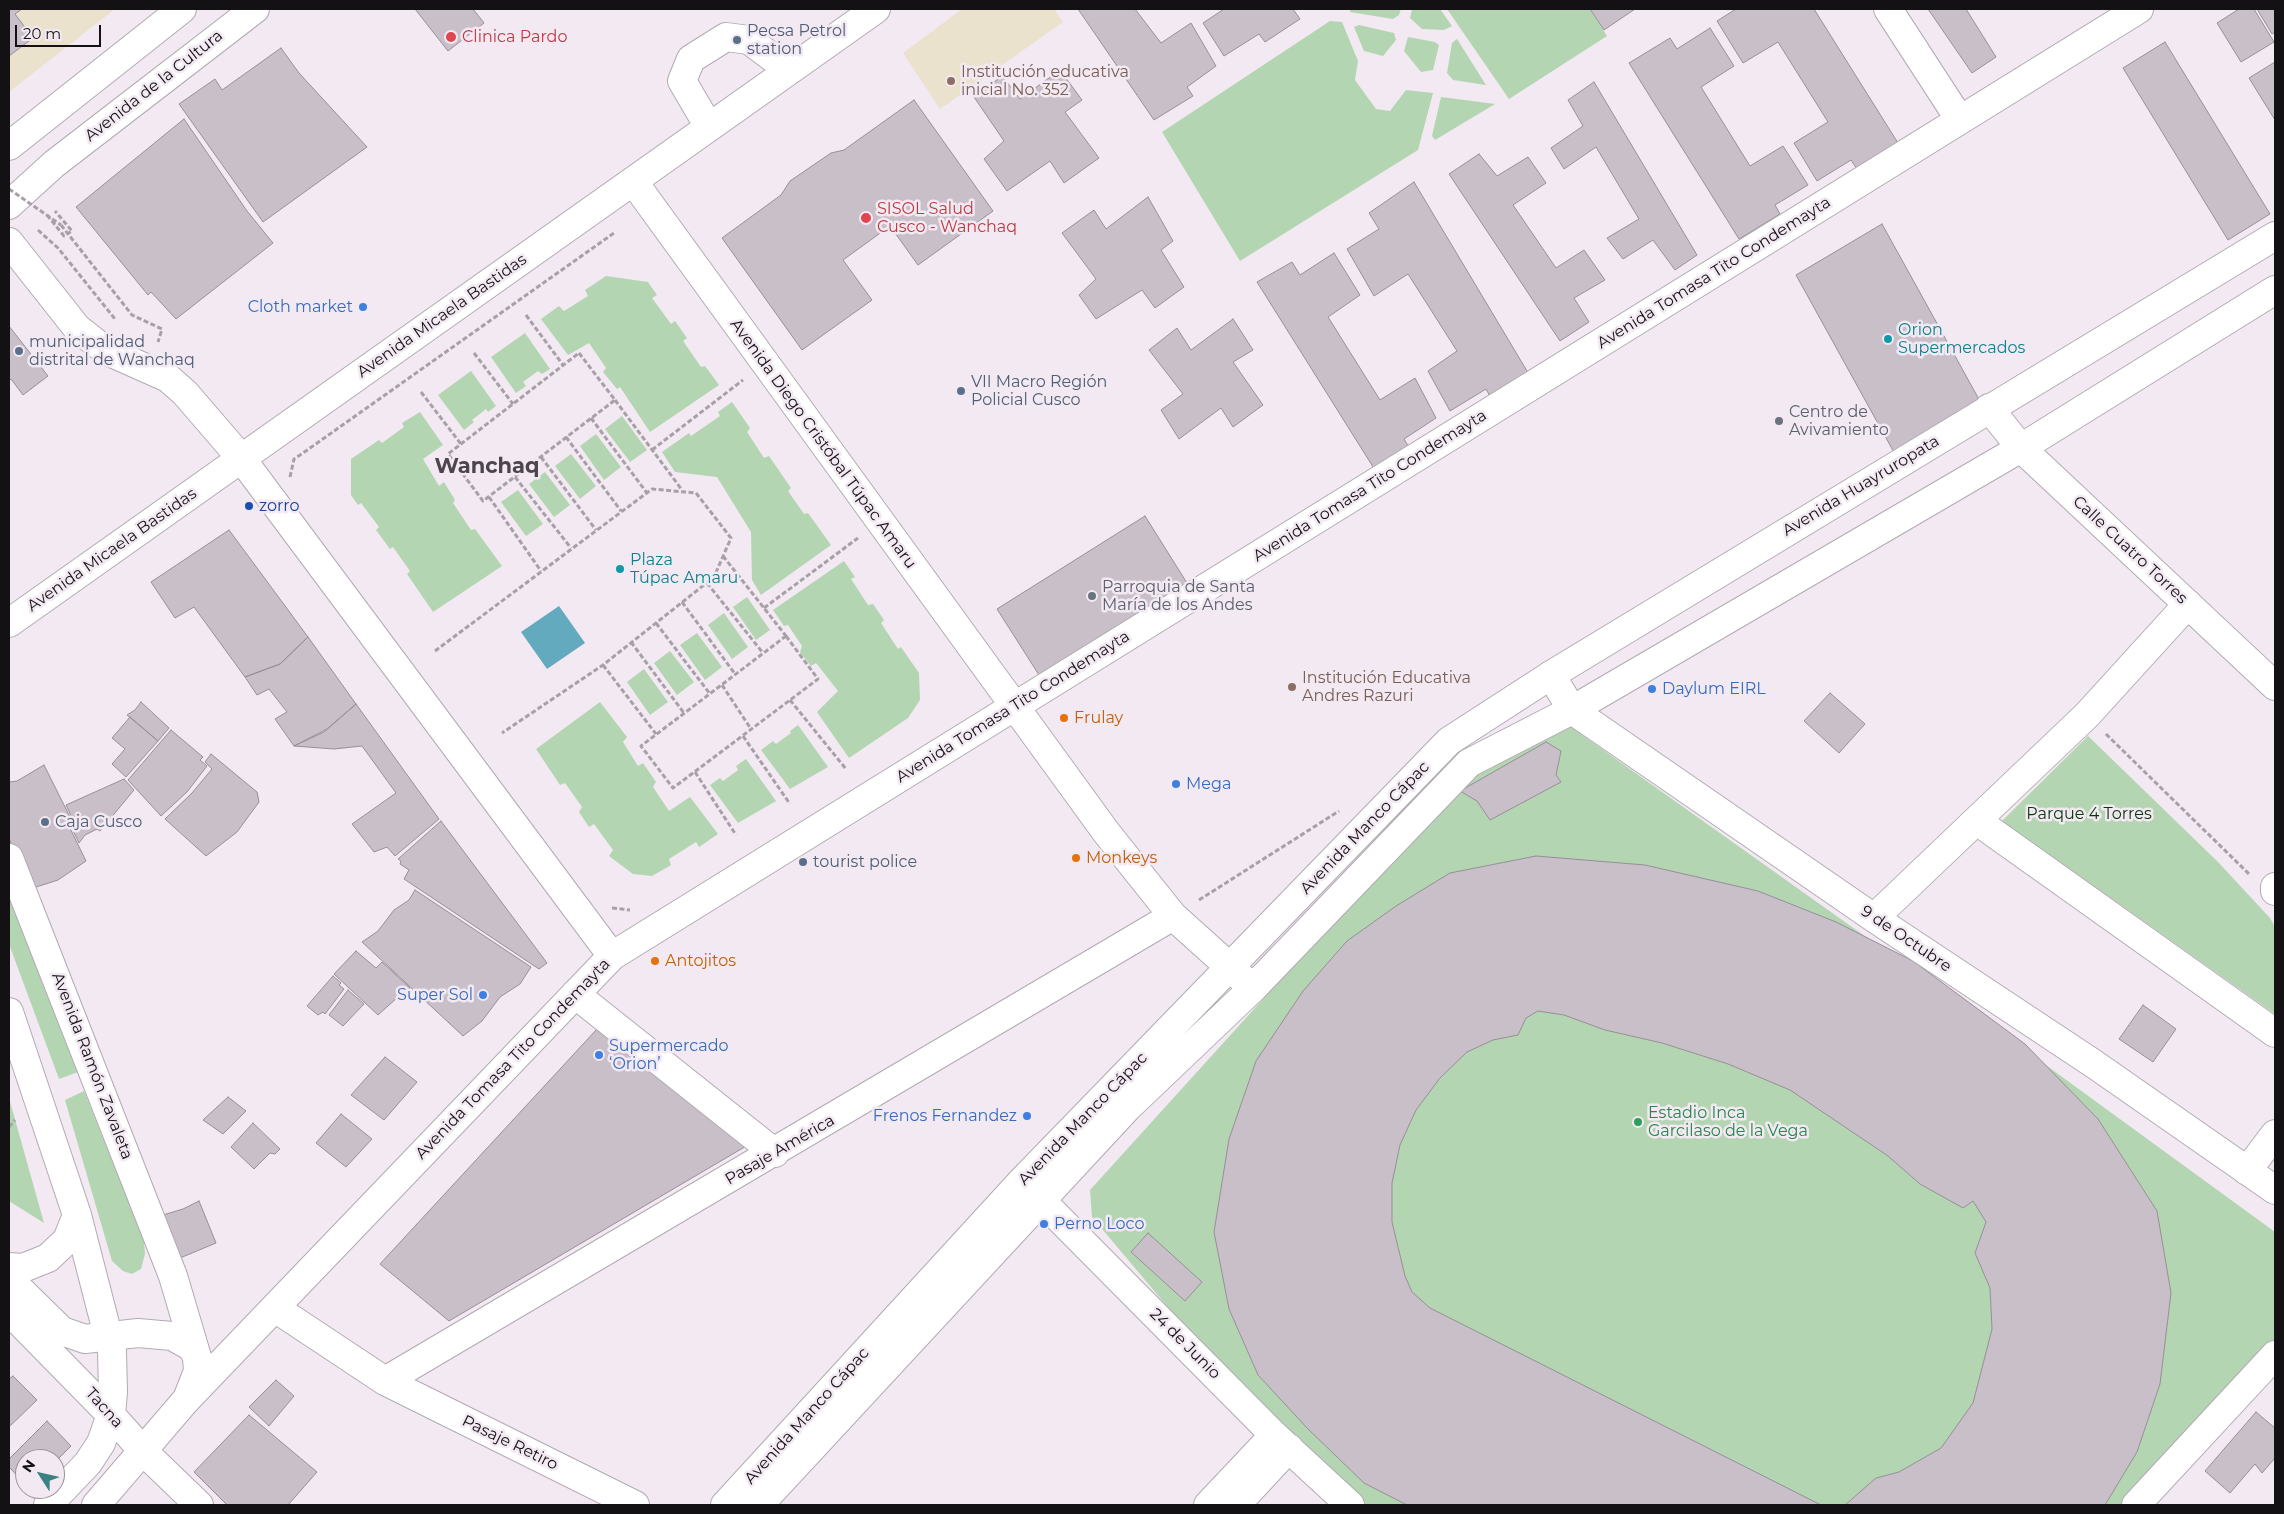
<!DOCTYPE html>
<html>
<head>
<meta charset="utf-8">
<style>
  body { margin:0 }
  #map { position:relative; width:2284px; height:1514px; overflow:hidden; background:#f2e9f2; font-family:Montserrat,sans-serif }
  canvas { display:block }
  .frame { position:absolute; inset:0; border:10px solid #141114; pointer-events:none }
  .north { position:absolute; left:15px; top:1449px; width:50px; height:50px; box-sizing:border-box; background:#f2e9f2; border:1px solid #999399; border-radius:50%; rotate:305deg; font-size:14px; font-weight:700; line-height:20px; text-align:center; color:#141114 }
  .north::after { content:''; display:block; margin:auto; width:18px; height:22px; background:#3a8280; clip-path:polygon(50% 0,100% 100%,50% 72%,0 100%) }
  .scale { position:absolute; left:15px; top:25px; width:86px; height:22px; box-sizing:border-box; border:2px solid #141114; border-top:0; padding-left:6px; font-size:15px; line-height:18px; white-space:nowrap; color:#141114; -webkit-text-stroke:4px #f2e9f2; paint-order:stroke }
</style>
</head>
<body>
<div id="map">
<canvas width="2284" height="1514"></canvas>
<div class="frame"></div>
<div class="north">N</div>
<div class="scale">20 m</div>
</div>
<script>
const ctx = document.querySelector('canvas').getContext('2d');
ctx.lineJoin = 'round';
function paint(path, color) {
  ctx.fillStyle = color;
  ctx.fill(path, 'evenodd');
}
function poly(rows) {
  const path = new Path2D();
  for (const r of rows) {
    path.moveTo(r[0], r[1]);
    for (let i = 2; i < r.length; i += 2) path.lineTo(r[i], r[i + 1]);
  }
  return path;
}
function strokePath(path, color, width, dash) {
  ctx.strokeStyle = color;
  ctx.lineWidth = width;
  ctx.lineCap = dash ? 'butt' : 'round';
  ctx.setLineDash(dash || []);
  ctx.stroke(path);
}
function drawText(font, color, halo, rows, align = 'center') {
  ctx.font = font + ' Montserrat,sans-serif';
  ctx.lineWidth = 5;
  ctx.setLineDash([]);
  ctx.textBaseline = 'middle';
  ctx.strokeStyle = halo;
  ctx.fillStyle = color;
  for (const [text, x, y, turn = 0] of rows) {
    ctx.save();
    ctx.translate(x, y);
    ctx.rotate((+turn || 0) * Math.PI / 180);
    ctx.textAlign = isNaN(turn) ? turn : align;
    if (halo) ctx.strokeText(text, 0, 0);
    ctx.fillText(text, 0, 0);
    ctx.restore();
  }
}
paint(poly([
  [9,9,115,9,9,92],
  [962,9,1054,9,1063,22,940,109,903,53]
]), '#ebe2cd');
paint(poly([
  [1351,9,1401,9,1399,15,1393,19,1350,12],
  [1412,9,1440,9,1452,26,1444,30,1422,29,1410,18],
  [1447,9,1590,9,1607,36,1509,99],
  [1330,21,1342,22,1358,61,1355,80,1376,109,1390,111,1406,90,1433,93,1418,150,1240,261,1162,132],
  [1359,25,1394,33,1396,40,1383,56,1364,51,1354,27],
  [1408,37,1435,42,1439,45,1433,70,1421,72,1404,51],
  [1457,39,1486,85,1453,80,1447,73,1452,43],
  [1441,97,1495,104,1435,140,1432,136],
  [606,276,648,282,657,295,652,298,671,324,675,321,687,338,683,341,701,367,705,366,719,385,650,432,620,387,617,389,603,372,606,368,589,343,568,355,541,319,559,306,564,311,588,296,585,290],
  [525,333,550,369,542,374,538,371,523,382,526,386,516,393,491,357],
  [471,371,496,406,488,412,486,409,472,420,474,422,464,430,438,395],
  [732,402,750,428,747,432,764,458,769,456,791,488,788,491,804,514,808,513,831,545,761,595,752,580,751,532,717,477,675,472,662,452,689,433,691,436,720,416,718,412],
  [420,412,443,445,423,459,439,486,444,482,455,500,453,503,471,530,475,529,502,566,433,612,407,574,410,571,393,547,390,549,376,530,379,527,361,503,358,505,351,495,351,459,379,440,382,443,404,427,402,423],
  [622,416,647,450,630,462,605,429],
  [596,434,621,467,604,480,580,446],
  [571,454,596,486,580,499,555,466],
  [545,472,570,505,554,517,529,484],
  [518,490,543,524,526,536,501,502],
  [844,561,855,577,851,579,868,605,873,604,884,620,881,623,898,649,901,647,919,673,920,700,908,718,849,758,817,712,838,691,816,663,811,666,800,652,802,646,788,625,784,626,773,610],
  [747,597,770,630,756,640,733,607],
  [724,613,748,647,732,659,708,625],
  [697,633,722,667,705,680,680,645],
  [670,651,694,682,677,695,654,663],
  [644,669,668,702,650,715,627,682],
  [600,702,627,737,623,742,638,766,643,763,656,782,653,787,669,811,690,797,718,834,699,847,696,842,669,859,671,865,652,876,633,874,609,856,613,850,594,824,589,827,579,812,582,807,565,783,560,785,536,749],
  [798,725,828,767,790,789,761,750,773,741,776,744,791,733,790,731],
  [1568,725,2032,1055,2275,1232,2275,1339,2169,1462,2126,1505,1352,1505,1235,1387,1092,1217,1090,1190,1458,784],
  [2088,736,2218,862,2270,918,2275,927,2275,1014,2002,821],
  [746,759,776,801,738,823,710,785,720,778,723,781,738,770,736,766],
  [9,886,78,1072,59,1079,9,944],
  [84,1091,134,1215,143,1232,145,1254,141,1269,132,1274,123,1271,112,1261,65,1100],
  [9,1098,44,1223,9,1201]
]), '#b4d5b2');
paint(poly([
  [559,606,585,643,547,669,521,632]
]), '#63aabf');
const building = poly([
  [9,9,22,9,15,14,33,38,9,56,9,9],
  [415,9,473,9,484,23,448,51,415,9],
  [1078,9,1135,9,1161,43,1191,23,1216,66,1187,87,1193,96,1154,120,1078,9],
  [1224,9,1293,9,1300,19,1265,42,1259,34,1224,56,1203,23,1224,9],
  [1590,9,1635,9,1604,30,1590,9],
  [1736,9,1814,9,1898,143,1857,169,1851,160,1817,181,1794,143,1828,122,1778,42,1743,63,1717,21,1736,9],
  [1928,9,1966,9,1996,57,1972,73,1928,9],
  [2239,9,2254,9,2274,42,2241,62,2217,23,2239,9],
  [2257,9,2275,9,2275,32,2272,34,2257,9],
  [1710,28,1734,66,1701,87,1750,166,1783,146,1808,185,1775,205,1780,214,1739,239,1629,63,1670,38,1677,49,1710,28],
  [2165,42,2270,214,2228,240,2123,68,2165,42],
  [281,48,299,73,367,147,263,222,179,104,215,79,222,90,281,48],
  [2275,62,2275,120,2249,78,2275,62],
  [1060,70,1082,100,1065,112,1099,158,1064,183,1050,161,1007,191,984,159,1004,141,974,97,1002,76,1020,99,1060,70],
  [1594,82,1697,255,1675,270,1653,240,1623,259,1607,238,1639,219,1596,147,1564,169,1551,148,1583,126,1568,100,1594,82],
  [914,100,993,211,918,265,890,226,843,260,872,300,802,350,722,238,781,195,790,181,831,153,844,150,914,100],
  [184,119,247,211,273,243,176,319,151,292,148,295,76,207,184,119],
  [1479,154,1497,176,1528,157,1546,183,1513,205,1556,268,1584,250,1605,280,1574,298,1589,322,1560,341,1449,174,1479,154],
  [1414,182,1530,376,1491,398,1486,389,1450,411,1428,371,1457,351,1408,274,1374,296,1347,249,1379,229,1369,213,1414,182],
  [1148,197,1173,241,1161,250,1184,287,1155,308,1142,290,1096,319,1079,295,1096,279,1062,233,1094,210,1106,229,1148,197],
  [1882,224,1981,403,1896,456,1796,275,1882,224],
  [1334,253,1360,295,1328,317,1380,400,1415,378,1436,418,1404,439,1410,449,1375,470,1257,282,1292,262,1300,275,1334,253],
  [1233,319,1253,350,1233,362,1263,405,1233,427,1221,408,1179,439,1161,410,1183,394,1149,350,1177,328,1191,350,1233,319],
  [9,326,48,376,23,395,11,379,9,381,9,326],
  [1145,516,1187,583,1039,675,997,609,1145,516],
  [229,530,308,637,280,664,245,677,194,607,175,618,151,582,229,530],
  [308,637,356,704,327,729,294,746,275,719,287,712,269,689,257,695,245,677,280,664,308,637],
  [1830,693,1865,724,1839,753,1804,721,1830,693],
  [141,702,169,728,158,741,127,715,135,710,141,702],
  [356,704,439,819,395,856,387,847,374,852,352,824,396,793,362,746,334,749,294,746,324,732,356,704],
  [130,717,158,741,126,777,112,764,125,749,112,738,130,717],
  [171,730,203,757,200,760,207,766,187,792,161,816,128,780,171,730],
  [1546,742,1561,751,1556,775,1561,782,1490,820,1477,801,1460,791,1546,742],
  [211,754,257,792,259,802,237,832,206,856,165,819,192,793,212,769,205,762,211,754],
  [44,765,70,817,66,820,86,861,58,880,30,889,9,838,9,782,17,781,44,765],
  [124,779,134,790,100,831,97,829,85,835,79,843,69,822,72,818,66,805,124,779],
  [441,821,547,963,539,969,404,879,409,870,400,864,401,861,398,859,441,821],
  [1536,856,1645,865,1758,891,1836,922,1913,961,2025,1044,2098,1119,2157,1211,2171,1293,2160,1384,2137,1452,2105,1505,1845,1505,1876,1478,1899,1472,1941,1448,1973,1403,1992,1329,1990,1288,1975,1253,1986,1222,1973,1201,1963,1208,1920,1184,1888,1156,1790,1090,1728,1064,1662,1043,1605,1030,1564,1015,1538,1011,1526,1018,1518,1035,1493,1040,1467,1052,1440,1078,1416,1110,1400,1145,1392,1183,1392,1222,1405,1276,1412,1292,1430,1308,1821,1505,1407,1505,1364,1483,1308,1429,1258,1375,1229,1309,1214,1232,1229,1139,1256,1061,1303,991,1347,941,1396,906,1450,873,1536,856],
  [415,890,531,967,520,984,500,997,482,1021,463,1036,362,942,378,931,394,910,409,900,415,890],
  [356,951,376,968,382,962,410,988,401,999,398,997,378,1015,334,974,356,951],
  [333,976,341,983,339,985,344,989,325,1014,323,1012,318,1015,307,1006,333,976],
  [348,990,364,1004,343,1026,329,1015,348,990],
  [2143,1005,2176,1029,2153,1062,2119,1039,2143,1005],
  [597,1029,748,1145,449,1321,380,1264,597,1029],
  [385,1057,417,1082,384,1120,351,1095,385,1057],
  [228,1097,246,1111,223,1134,203,1120,228,1097],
  [341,1114,372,1139,346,1167,316,1143,341,1114],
  [253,1123,280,1149,275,1154,270,1153,254,1169,231,1147,253,1123],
  [199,1201,216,1243,180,1258,163,1215,183,1209,199,1201],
  [1148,1233,1202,1282,1185,1301,1131,1252,1148,1233],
  [13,1376,37,1400,9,1427,9,1379,13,1376],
  [276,1380,294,1396,269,1426,249,1407,276,1380],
  [2256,1412,2275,1428,2275,1458,2262,1473,2255,1464,2230,1493,2205,1471,2256,1412],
  [249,1415,317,1472,288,1505,227,1505,194,1472,249,1415],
  [47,1421,71,1446,55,1462,55,1459,25,1459,25,1484,9,1467,9,1459,47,1421]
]);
paint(building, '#c8bfc8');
strokePath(building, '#978f98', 1);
const minor = poly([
  [1888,9,1960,120],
  [709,127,682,81,691,59,726,37,749,40,789,70],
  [633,181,1106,832,1173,916,1253,988],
  [9,242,77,328,105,350,168,378,185,393,241,458,612,956],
  [1989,408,2021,448,2275,686],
  [9,623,876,9],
  [1551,675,1572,710,1874,918,2094,1064,2275,1190],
  [1977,821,2275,1033],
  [2275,887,2275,891],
  [1874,918,2087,715,2188,604],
  [575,994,775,1153],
  [2247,1171,2275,1134],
  [1025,1184,1274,1435,1350,1505],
  [9,1279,62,1331,85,1339,138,1333,172,1336,192,1347,197,1357],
  [275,1308,385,1381,635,1505],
  [9,1311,111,1415],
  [385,1381,1173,916],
  [187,1399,612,956,2139,9],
  [1208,1505,1274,1435],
  [1236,1505,1289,1448],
  [2136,1505,2275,1355]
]);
const major = poly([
  [9,146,182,9],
  [9,205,54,164,255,9],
  [9,858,173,1276,197,1357,198,1371,187,1399,96,1505],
  [9,1012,77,1215,112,1351,113,1392,111,1415,101,1443,88,1463,48,1505],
  [9,1267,23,1268,48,1258,67,1240,77,1215],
  [111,1415,144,1452,199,1505],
  [725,1505,1022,1181,1449,741,1551,675,2275,236],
  [759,1505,1127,1108,1253,988,1469,763,1572,710,2021,448,2275,290]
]);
strokePath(minor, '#b2aab3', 30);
strokePath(major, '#b2aab3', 30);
strokePath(poly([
  [47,215,64,236,72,231,55,211],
  [61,225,132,315,162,329,158,342],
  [38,230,58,248,115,319],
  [526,315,563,365],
  [474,353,513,404],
  [579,353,615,400,483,501,448,454,579,353],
  [421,392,461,444],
  [615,400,682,490],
  [591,418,647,493],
  [566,437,621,511],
  [652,450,743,380],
  [541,457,596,530],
  [290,477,294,459,303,453,614,233],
  [515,477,571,548],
  [489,497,541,571],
  [723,556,786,636],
  [707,583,763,653],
  [682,602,735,674],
  [764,608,858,538],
  [656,623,710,694],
  [786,636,818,679,673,788,641,746,786,636],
  [631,642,684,713],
  [435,651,652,489,696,493,731,538,714,577,603,665,502,733],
  [603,665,656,734],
  [722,685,751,729],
  [790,700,846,769],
  [2106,734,2250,875],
  [743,736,790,804],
  [695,772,736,835],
  [1199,900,1339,811],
  [612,908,630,910],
  [9,1127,15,1120]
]), '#a7a0a7', 3, [5, 2.5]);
strokePath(minor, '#fff', 28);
strokePath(major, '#fff', 28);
strokePath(poly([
  [9,189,61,225]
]), '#a7a0a7', 3, [5, 2.5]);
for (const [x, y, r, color] of [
  [451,37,6,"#e0444e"],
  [737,40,5,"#5c6f8a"],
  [951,81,5,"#8d6e63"],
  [866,218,6,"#e0444e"],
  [363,307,5,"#3f7fe0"],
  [1888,339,5,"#0f9aa8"],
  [19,351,5,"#5c6f8a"],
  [961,391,5,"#5c6f8a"],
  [1779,421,5,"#6b7280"],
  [249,506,5,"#1a4fb4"],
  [620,569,5,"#0f9aa8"],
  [1092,596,5,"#6b7280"],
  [1292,687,5,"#8d6e63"],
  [1652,689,5,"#3f7fe0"],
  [1064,718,5,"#e8710a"],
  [1176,784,5,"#3f7fe0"],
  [45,822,5,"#5c6f8a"],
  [1076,858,5,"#e8710a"],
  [803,862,5,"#5c6f8a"],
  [655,961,5,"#e8710a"],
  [483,995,5,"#3f7fe0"],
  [599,1055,5,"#3f7fe0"],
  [1027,1116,5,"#3f7fe0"],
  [1638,1122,5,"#2e9e5b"],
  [1044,1224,5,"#3f7fe0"]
]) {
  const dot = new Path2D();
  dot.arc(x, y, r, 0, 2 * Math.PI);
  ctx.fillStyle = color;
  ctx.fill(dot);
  strokePath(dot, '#f2e9f2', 2);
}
drawText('16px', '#4e5e75', '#f2e9f2', [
  ["Pecsa Petrol",747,31],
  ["station",747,49],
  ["municipalidad",29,342],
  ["distrital de Wanchaq",29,360],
  ["VII Macro Región",971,382],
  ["Policial Cusco",971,400],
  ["Caja Cusco",55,822],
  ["tourist police",813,862]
], 'left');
drawText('16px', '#be3a42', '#f2e9f2', [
  ["Clinica Pardo",462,37],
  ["SISOL Salud",877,209],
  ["Cusco - Wanchaq",877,227]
], 'left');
drawText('16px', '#785e54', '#f2e9f2', [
  ["Institución educativa",961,72],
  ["inicial No. 352",961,90],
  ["Institución Educativa",1302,678],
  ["Andres Razuri",1302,696]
], 'left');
drawText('16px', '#141114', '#f2e9f2', [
  ["Avenida de la Cultura",154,86,-38],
  ["Avenida Tomasa Tito Condemayta",1714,273,-32],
  ["Avenida Micaela Bastidas",442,316,-35],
  ["Avenida Diego Cristóbal Túpac Amaru",823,444,54],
  ["Avenida Tomasa Tito Condemayta",1370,486,-32],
  ["Avenida Huayruropata",1861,486,-31],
  ["Avenida Micaela Bastidas",112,550,-35],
  ["Calle Cuatro Torres",2130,550,43],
  ["Avenida Tomasa Tito Condemayta",1013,707,-32],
  ["Avenida Manco Cápac",1365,828,-46],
  ["9 de Octubre",1906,939,34],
  ["Avenida Tomasa Tito Condemayta",513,1059,-46],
  ["Avenida Ramón Zavaleta",92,1066,69],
  ["Avenida Manco Cápac",1083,1119,-46],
  ["Pasaje América",780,1150,-30],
  ["24 de Junio",1185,1344,45],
  ["Tacna",104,1408,48],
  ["Avenida Manco Cápac",807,1416,-48],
  ["Pasaje Retiro",510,1443,26]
]);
drawText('16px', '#366cbe', '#f2e9f2', [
  ["Cloth market",353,307,"right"],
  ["Daylum EIRL",1662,689],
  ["Mega",1186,784],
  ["Super Sol",473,995,"right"],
  ["Supermercado",609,1046],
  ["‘Orion’",609,1064],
  ["Frenos Fernandez",1017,1116,"right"],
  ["Perno Loco",1054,1224]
], 'left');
drawText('16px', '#0d838f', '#f2e9f2', [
  ["Orion",1898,330],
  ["Supermercados",1898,348],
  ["Plaza",630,560],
  ["Túpac Amaru",630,578]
], 'left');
drawText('16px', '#5b616d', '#f2e9f2', [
  ["Centro de",1789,412],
  ["Avivamiento",1789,430],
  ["Parroquia de Santa",1102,587],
  ["María de los Andes",1102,605]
], 'left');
drawText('16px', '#164399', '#f2e9f2', [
  ["zorro",259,506]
], 'left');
drawText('16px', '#c56008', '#f2e9f2', [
  ["Frulay",1074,718],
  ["Monkeys",1086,858],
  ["Antojitos",665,961]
], 'left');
drawText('16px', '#09370a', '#f2e9f2', [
  ["Parque 4 Torres",2089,814]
]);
drawText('16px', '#27864d', '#f2e9f2', [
  ["Estadio Inca",1648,1113],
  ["Garcilaso de la Vega",1648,1131]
], 'left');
drawText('bold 21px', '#4c454d', '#f2e9f2', [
  ["Wanchaq",487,467]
]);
</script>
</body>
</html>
